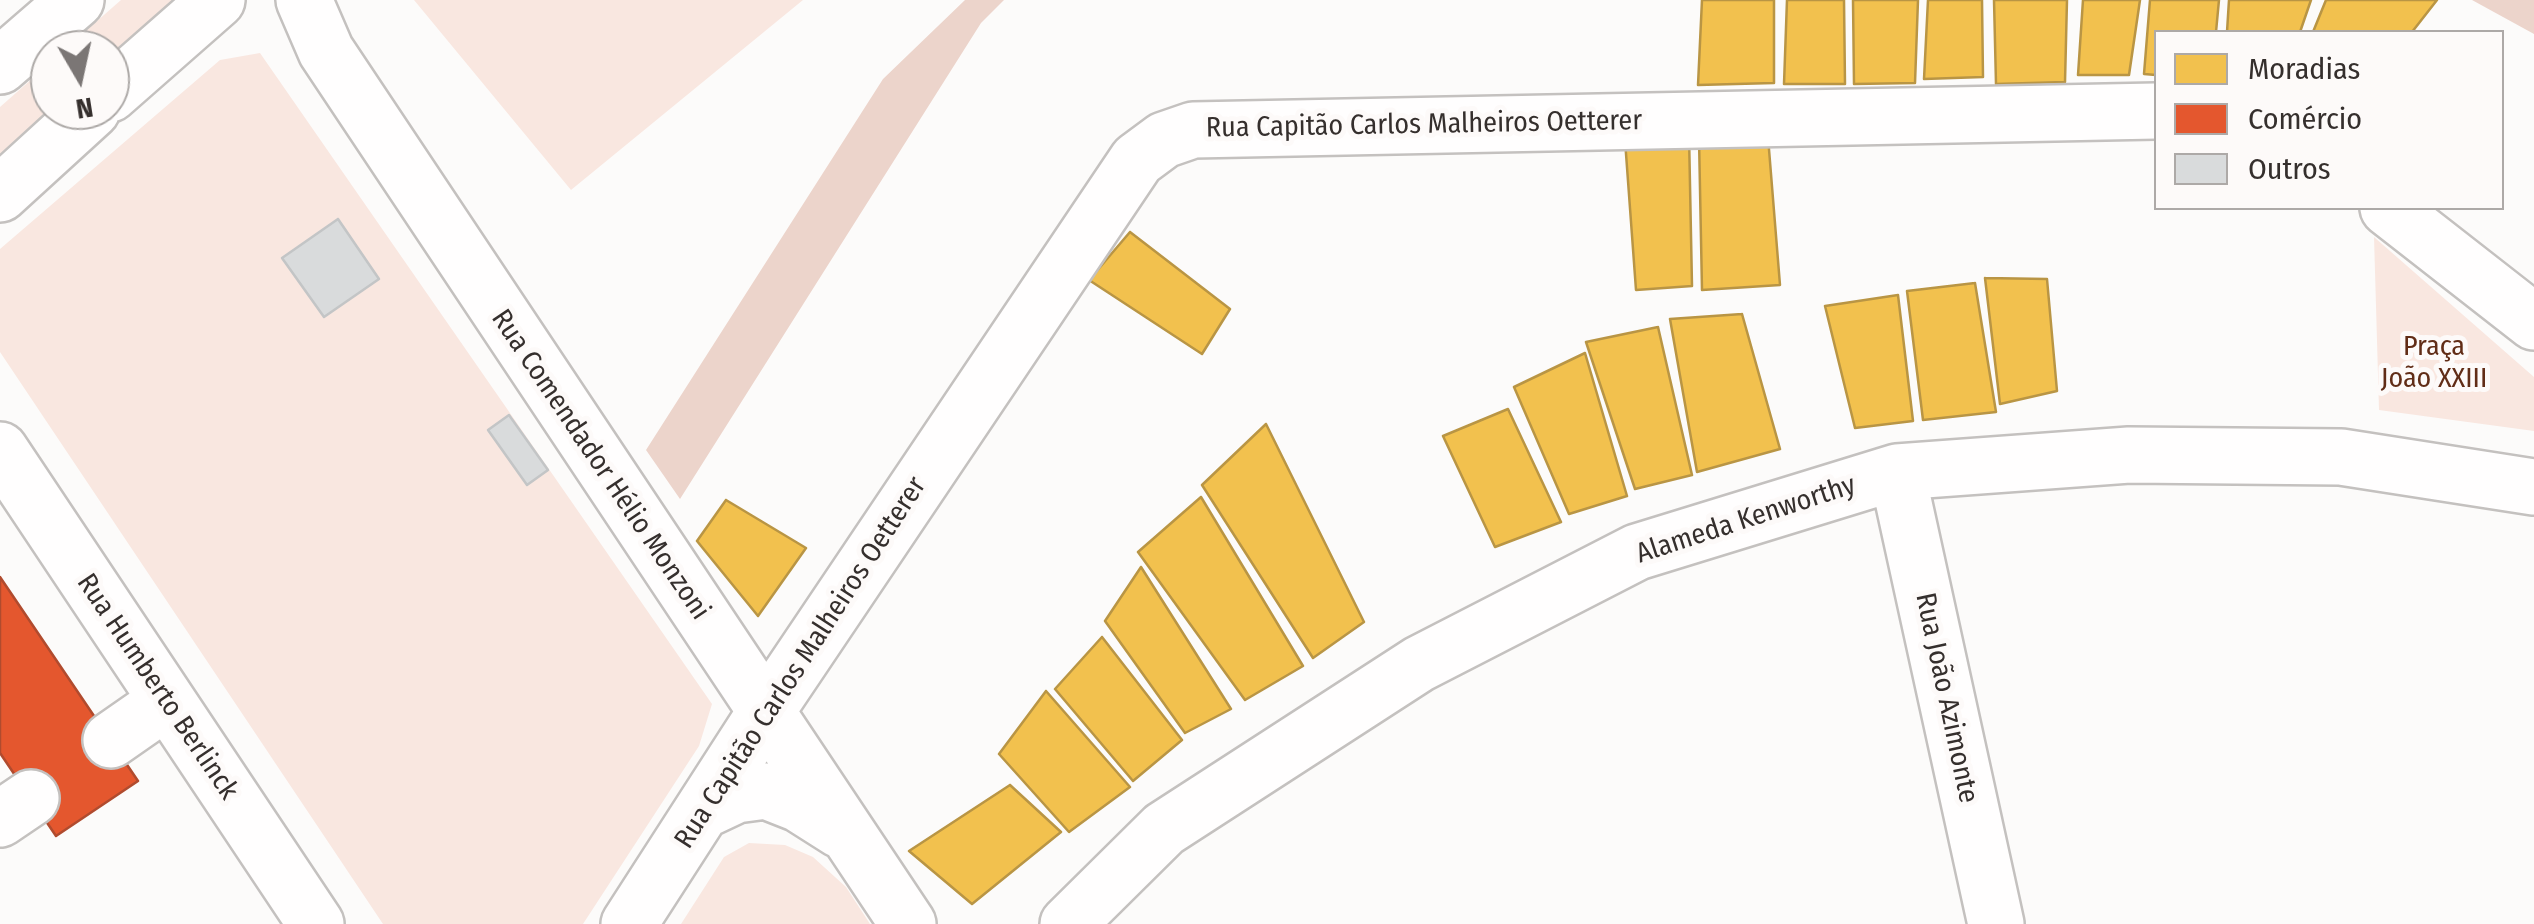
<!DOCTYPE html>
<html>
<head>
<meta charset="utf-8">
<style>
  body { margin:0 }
  #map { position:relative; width:2534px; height:924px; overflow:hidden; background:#fcfbfa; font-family:"Fira Sans Condensed",sans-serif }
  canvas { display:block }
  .legend { position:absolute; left:2154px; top:30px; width:350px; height:180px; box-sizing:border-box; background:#fdfaf9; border:2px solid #ada9a7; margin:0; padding:12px 18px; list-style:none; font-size:30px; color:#352f2d }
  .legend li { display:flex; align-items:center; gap:20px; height:50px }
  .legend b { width:50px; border:2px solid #ada9a7 }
  .north { position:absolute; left:30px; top:30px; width:100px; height:100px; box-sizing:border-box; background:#fdfaf9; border:2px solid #ada9a7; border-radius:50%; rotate:171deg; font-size:28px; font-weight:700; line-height:40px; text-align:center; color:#352f2d }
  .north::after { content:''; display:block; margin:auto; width:35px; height:45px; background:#7b7675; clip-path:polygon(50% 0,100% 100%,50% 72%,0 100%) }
</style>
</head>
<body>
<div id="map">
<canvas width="2534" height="924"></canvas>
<ul class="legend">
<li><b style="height:28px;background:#f2c14e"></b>Moradias</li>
<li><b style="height:28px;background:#e4572e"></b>Comércio</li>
<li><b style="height:28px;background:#d9dbdc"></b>Outros</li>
</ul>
<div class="north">N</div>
</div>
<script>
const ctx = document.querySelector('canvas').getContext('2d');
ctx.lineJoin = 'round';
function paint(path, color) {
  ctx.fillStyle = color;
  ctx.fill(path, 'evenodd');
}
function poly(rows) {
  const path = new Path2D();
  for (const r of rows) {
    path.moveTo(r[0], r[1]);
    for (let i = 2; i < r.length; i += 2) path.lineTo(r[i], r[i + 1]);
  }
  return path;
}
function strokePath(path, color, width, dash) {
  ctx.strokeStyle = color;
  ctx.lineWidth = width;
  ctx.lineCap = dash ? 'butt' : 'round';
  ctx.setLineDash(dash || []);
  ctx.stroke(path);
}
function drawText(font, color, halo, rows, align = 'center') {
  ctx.font = font + ' "Fira Sans Condensed",sans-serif';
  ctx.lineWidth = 10;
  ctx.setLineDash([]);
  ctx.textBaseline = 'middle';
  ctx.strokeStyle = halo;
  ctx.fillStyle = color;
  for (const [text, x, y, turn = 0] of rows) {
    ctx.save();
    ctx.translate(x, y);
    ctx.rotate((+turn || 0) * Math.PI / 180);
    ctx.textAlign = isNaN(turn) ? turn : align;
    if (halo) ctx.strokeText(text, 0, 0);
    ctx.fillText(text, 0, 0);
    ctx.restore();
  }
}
paint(poly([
  [121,0,180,0,110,63,110,50,64,50],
  [414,0,803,0,571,190],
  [260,53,712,704,699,746,583,924,383,924,0,352,0,249,220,60],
  [50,63,50,110,57,110,0,161,0,107],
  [2374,237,2534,377,2534,431,2379,410],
  [749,843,785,845,813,857,846,887,870,924,681,924,724,857]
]), '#f9e7e0');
paint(poly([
  [965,0,1004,0,981,23,680,499,646,450,883,79],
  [2472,0,2534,0,2534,34]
]), '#ecd4cb');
const homes = poly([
  [1702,0,1774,0,1774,83,1698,85,1702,0],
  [1787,0,1844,0,1845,84,1784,84,1787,0],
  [1853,0,1918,0,1915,83,1854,84,1853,0],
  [1928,0,1982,0,1983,77,1924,79,1928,0],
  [1994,0,2067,0,2065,82,1996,84,1994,0],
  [2083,0,2140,0,2129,75,2078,75,2083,0],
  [2150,0,2219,0,2216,32,2156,32,2156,75,2144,74,2150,0],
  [2229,0,2311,0,2300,32,2227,32,2229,0],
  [2326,0,2437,0,2412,32,2313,32,2326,0],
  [1689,134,1692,286,1636,290,1625,140,1689,134],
  [1768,137,1780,285,1702,290,1699,138,1768,137],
  [1130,232,1230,309,1202,354,1089,280,1130,232],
  [1985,278,2047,279,2057,391,2000,404,1985,278],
  [1975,283,1996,412,1923,420,1907,291,1975,283],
  [1898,295,1913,421,1855,428,1825,306,1898,295],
  [1742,314,1780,449,1697,472,1670,319,1742,314],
  [1658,327,1692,475,1635,489,1586,342,1658,327],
  [1585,353,1627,496,1569,514,1514,387,1585,353],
  [1508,409,1561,522,1495,547,1443,436,1508,409],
  [1266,424,1364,622,1313,658,1202,485,1266,424],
  [1201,497,1303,666,1245,700,1138,552,1201,497],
  [726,500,806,548,758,616,697,541,726,500],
  [1141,567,1231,709,1185,733,1105,621,1141,567],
  [1102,637,1182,740,1133,781,1055,689,1102,637],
  [1046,691,1130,787,1069,832,999,754,1046,691],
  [1010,785,1061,832,972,904,909,851,1010,785]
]);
paint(homes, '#f2c14e');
strokePath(homes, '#b99544', 2.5);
const shops = poly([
  [0,577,138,781,56,836,0,753,0,577]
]);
paint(shops, '#e4572e');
strokePath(shops, '#b04b2e', 2.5);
const building = poly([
  [338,219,379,279,324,317,282,258,338,219],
  [509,415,548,470,527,485,488,430,509,415]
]);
paint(building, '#d9dbdc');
strokePath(building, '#c3c5c6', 2.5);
const minor = poly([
  [304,0,326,51,908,924],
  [2388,208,2534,322],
  [0,450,316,924],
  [1897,472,1996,924],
  [111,740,167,701],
  [702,811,736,795,766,791,799,804,840,830],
  [0,819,31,798],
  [629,924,765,713,1137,160,1164,140,1193,130,2156,111],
  [1068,924,1164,829,1419,664,1637,552,1897,472,2129,455,2341,457,2534,487]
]);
const highway = poly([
  [0,66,76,0],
  [110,94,217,0],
  [0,194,92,110]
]);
strokePath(minor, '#c4c1bf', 60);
strokePath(highway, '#c4c1bf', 60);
strokePath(minor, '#fffefe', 55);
strokePath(highway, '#fffefe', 55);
drawText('28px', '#352f2d', '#fdfaf9', [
  ["Rua Capitão Carlos Malheiros Oetterer",1424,125,-1],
  ["Rua Comendador Hélio Monzoni",600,465,56],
  ["Alameda Kenworthy",1746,520,-18],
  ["Rua Capitão Carlos Malheiros Oetterer",801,663,-57],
  ["Rua Humberto Berlinck",157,687,56],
  ["Rua João Azimonte",1946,698,78]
]);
drawText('28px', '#612d17', '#fdfaf9', [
  ["Praça",2434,347],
  ["João XXIII",2434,379]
]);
</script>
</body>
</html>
